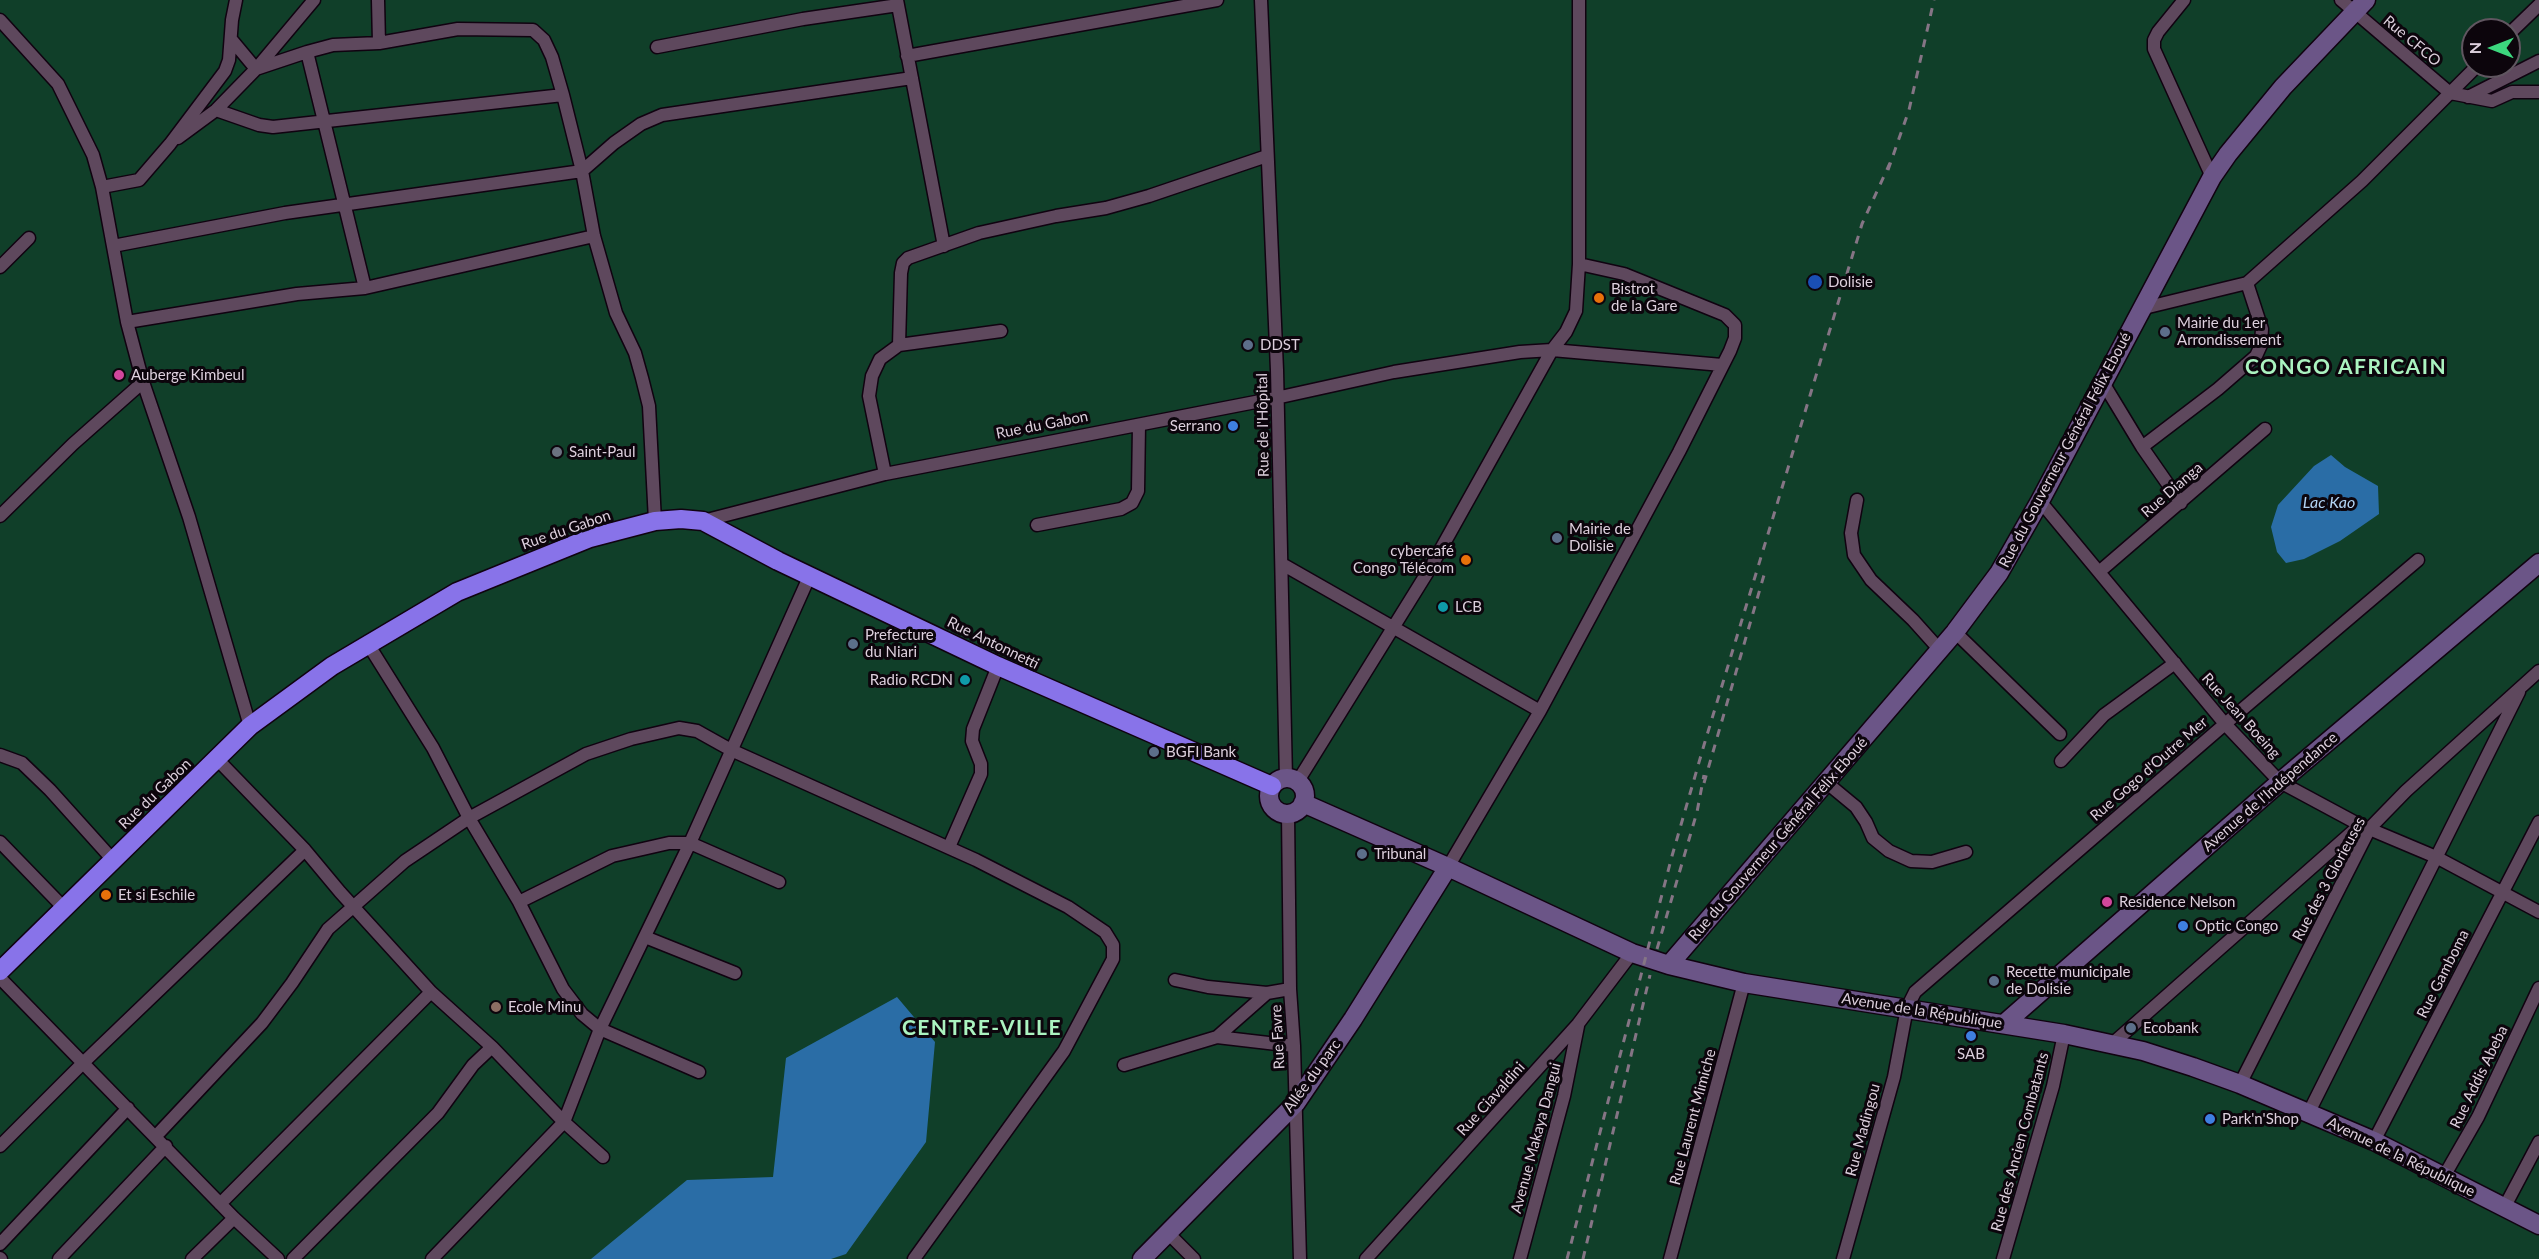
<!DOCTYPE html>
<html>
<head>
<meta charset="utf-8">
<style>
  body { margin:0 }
  #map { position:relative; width:2539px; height:1259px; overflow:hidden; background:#281528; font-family:Lato,sans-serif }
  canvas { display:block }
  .north { position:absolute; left:2461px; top:18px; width:60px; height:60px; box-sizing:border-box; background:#0c050c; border:2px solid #605660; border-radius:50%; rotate:270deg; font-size:16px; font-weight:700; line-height:24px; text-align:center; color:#ddd0dd }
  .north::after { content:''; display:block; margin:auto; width:21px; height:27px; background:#3cd77e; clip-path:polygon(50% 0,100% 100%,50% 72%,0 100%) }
</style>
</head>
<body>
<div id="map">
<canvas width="2539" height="1259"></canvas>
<div class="north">N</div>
</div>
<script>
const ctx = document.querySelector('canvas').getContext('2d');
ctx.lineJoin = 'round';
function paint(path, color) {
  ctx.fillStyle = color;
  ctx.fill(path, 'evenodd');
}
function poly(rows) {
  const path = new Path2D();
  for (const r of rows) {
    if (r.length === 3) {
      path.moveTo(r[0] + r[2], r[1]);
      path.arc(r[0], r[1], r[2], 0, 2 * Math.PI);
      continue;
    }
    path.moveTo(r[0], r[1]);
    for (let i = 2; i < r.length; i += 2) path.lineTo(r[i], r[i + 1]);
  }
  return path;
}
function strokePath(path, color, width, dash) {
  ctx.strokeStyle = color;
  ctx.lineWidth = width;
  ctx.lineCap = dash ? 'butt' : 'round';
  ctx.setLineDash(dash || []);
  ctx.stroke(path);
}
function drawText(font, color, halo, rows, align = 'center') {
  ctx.font = font + ' Lato,sans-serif';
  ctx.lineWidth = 6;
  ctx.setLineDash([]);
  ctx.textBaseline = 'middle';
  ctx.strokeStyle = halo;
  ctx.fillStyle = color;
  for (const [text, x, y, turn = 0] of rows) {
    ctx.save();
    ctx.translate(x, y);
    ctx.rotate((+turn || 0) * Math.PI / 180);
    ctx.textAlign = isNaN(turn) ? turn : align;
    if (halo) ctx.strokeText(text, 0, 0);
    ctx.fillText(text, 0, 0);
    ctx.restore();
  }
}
paint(poly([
  [0,0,2539,0,2539,1259,0,1259],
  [2473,30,2509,30,2509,66,2473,66]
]), '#103f29');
paint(poly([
  [2331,455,2345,467,2378,486,2379,514,2340,541,2304,559,2286,563,2277,552,2271,527,2278,505,2314,466],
  [897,997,935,1042,926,1142,846,1254,831,1259,591,1259,687,1180,773,1177,786,1058]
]), '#2a6da6');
const street = poly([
  [378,0,379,43],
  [897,0,944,246],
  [1261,0,1277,370,1286,778],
  [2184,0,2158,32,2154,40,2154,49,2212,177],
  [2341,0,2450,93,2492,101,2512,92,2539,92],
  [0,20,58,84,93,155,102,187],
  [2509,34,2539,5],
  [231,39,256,69,307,52,365,288],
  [657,47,803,19,898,5],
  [307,52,333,45,379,43,458,29,533,30,544,40,552,57,563,95,582,171,594,236,616,313,635,353,642,378,649,406,655,521],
  [907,56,1217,0],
  [2468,97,2539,61],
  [216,110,259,125,273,127,563,95],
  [178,138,216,110,256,69,314,0],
  [113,246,285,213,582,171,614,143,641,124,662,115,912,78],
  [0,267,29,238],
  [2140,309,2247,283,2362,181,2477,66],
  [127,322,297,294,365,288,594,236],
  [899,345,1001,331],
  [2102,381,2142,447,2181,503],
  [143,382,189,517,250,726],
  [2142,447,2218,389,2256,356,2261,345,2262,329,2247,283],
  [885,474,869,396,872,376,880,359,899,345,901,273,903,263,908,258,979,233,1056,216,1106,208,1149,196,1267,156],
  [1857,500,1851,533,1854,555,1871,580,1913,620,1939,649],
  [2040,501,2225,724,2280,782,2360,825,2436,857,2539,912],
  [0,516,73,444,143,382,127,322,102,187,139,180,170,144,225,71,229,60,232,20,236,0],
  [703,521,885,474,1276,398,1394,372,1520,352,1552,350,1722,365],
  [1037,525,1121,509,1132,503,1138,491,1139,425],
  [1282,564,1540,711],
  [2099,572,2265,429],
  [1955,632,2060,734],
  [368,644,433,748,469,818,586,754,631,739,679,728,697,731,731,750,976,860,1068,907,1105,932,1113,945,1113,959,1064,1051,914,1259],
  [0,755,22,763,50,790,113,860],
  [217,759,305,850,340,892,431,992,492,1047,564,1122,603,1157],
  [2061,761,2104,715,2175,663],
  [1298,781,1432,565,1552,350,1566,332,1576,311,1579,264,1579,0],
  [1827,783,1856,807,1866,822,1873,838,1889,851,1911,861,1932,862,1966,852],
  [1288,813,1290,989,1294,1046,1300,1259],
  [0,842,64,908],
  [949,847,981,774,981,764,972,741,973,729,998,666],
  [1448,867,1540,711,1679,452,1730,351,1735,338,1735,325,1725,315,1624,274,1579,264],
  [519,902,612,856,669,843,690,843,779,882],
  [645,937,735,973],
  [0,978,234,1218,278,1259],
  [1175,980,1208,987,1267,993],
  [1217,1037,1267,993,1290,989],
  [2112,1044,2360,825],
  [1124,1065,1217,1037,1294,1046],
  [2240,1084,2370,828,2406,791,2539,671],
  [2309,1112,2519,692],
  [156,1136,262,1023,292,983,328,929,405,861,469,818,519,902,563,989,582,1014,600,1029,699,1072],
  [2374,1141,2539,822],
  [0,1146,83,1063,305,850],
  [2443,1178,2478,1117,2539,988],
  [220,1204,431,992],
  [2504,1208,2539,1142],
  [1168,1233,1194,1259],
  [0,1244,128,1108],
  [0,1258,1,1259],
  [59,1259,166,1146],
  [192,1259,234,1218],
  [293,1259,438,1113,473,1065,492,1047],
  [432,1259,564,1122,600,1029,690,843,810,575],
  [1366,1259,1578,1024,1632,953],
  [1520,1259,1564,1096,1578,1026],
  [1670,1259,1744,983],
  [1843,1259,1894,1077,1907,1008,1915,992,2225,724,2418,560],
  [2003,1259,2053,1086,2064,1034]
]);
const secondary = poly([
  [1287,796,18],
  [1303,803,1448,867,1632,953,1669,965,1744,983,2064,1034,2143,1051,2193,1067,2240,1084,2374,1141,2539,1225],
  [1669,965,1955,632,1999,573,2040,501,2212,177,2228,154,2283,87,2366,0],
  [2004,1024,2280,782,2539,563],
  [1142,1259,1296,1103,1353,1019,1448,867]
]);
const highway = poly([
  [0,971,250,726,332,666,457,592,590,538,655,521,681,519,703,521,778,561,998,666,1272,786]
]);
strokePath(street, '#100210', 15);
strokePath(secondary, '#100210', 21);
strokePath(highway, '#100210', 21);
strokePath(street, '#5e485d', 12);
strokePath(secondary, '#6b5587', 18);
strokePath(highway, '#8873e9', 18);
strokePath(poly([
  [1888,170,1909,110,1934,0],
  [1704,783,1764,575],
  [1657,949,1697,812,1704,775],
  [1567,1259,1672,856,1704,745,1862,224,1890,163],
  [1583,1259,1650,975]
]), '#857585', 3, [8, 8]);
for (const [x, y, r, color] of [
  [1815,282,8,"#1a4fb4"],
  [1599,298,6,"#e8710a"],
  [2165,332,6,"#5c6f8a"],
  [1248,345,6,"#5c6f8a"],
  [119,375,6,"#d1479c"],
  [1233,426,6,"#3f7fe0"],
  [557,452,6,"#6b7280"],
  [1557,538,6,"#5c6f8a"],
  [1466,560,6,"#e8710a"],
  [1443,607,6,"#0f9aa8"],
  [853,644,6,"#5c6f8a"],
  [965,680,6,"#0f9aa8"],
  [1154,752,6,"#5c6f8a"],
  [1362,854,6,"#5c6f8a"],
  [106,895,6,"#e8710a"],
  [2107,902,6,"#d1479c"],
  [2183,926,6,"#3f7fe0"],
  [1994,981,6,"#5c6f8a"],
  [496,1007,6,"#8d6e63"],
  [2131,1028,6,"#5c6f8a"],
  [1971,1036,6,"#3f7fe0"],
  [2210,1119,6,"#3f7fe0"]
]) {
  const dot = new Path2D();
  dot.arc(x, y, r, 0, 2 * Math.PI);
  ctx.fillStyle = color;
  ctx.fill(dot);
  strokePath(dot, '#0c050c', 2);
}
drawText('15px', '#ddd0dd', '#0c050c', [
  ["Rue CFCO",2412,41,40],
  ["Rue du Gabon",1042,425,-11],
  ["Rue de l'Hôpital",1263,425,-91],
  ["Rue du Gouverneur Général Félix Eboué",2065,450,-62],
  ["Rue Dianga",2172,490,-41],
  ["Rue du Gabon",566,530,-19],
  ["Rue Antonnetti",993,643,26],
  ["Rue Jean Boeing",2241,716,48],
  ["Rue Gogo d'Outre Mer",2149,769,-41],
  ["Avenue de l'Indépendance",2270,792,-41],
  ["Rue du Gabon",155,794,-44],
  ["Rue du Gouverneur Général Félix Eboué",1778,839,-49],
  ["Rue des 3 Glorieuses",2329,879,-62],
  ["Rue Gamboma",2443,974,-63],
  ["Avenue de la République",1922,1011,9],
  ["Rue Favre",1278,1037,-93],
  ["Allée du parc",1312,1076,-54],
  ["Rue Addis Abeba",2479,1077,-64],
  ["Rue Ciavaldini",1491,1099,-48],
  ["Rue Laurent Mimiche",1693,1117,-75],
  ["Rue Madingou",1863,1130,-75],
  ["Avenue Makaya Dangui",1536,1138,-75],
  ["Rue des Ancien Combatants",2020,1142,-75],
  ["Avenue de la République",2401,1157,26]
]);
drawText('15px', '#ddd0dd', '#0c050c', [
  ["Dolisie",1828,282],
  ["Bistrot",1611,289],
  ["de la Gare",1611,306],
  ["Mairie du 1er",2177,323],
  ["Arrondissement",2177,340],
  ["DDST",1260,345],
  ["Auberge Kimbeul",131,375],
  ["Serrano",1221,426,"right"],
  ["Saint-Paul",569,452],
  ["Mairie de",1569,529],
  ["Dolisie",1569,546],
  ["cybercafé",1454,551,"right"],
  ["Congo Télécom",1454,568,"right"],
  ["LCB",1455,607],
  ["Prefecture",865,635],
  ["du Niari",865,652],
  ["Radio RCDN",953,680,"right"],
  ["BGFI Bank",1166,752],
  ["Tribunal",1374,854],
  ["Et si Eschile",118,895],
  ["Residence Nelson",2119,902],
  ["Optic Congo",2195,926],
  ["Recette municipale",2006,972],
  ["de Dolisie",2006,989],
  ["Ecole Minu",508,1007],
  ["Ecobank",2143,1028],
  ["SAB",1971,1054,"center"],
  ["Park'n'Shop",2222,1119]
], 'left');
drawText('italic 16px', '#b2d3f3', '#0c050c', [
  ["Lac Kao",2329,503]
]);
ctx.letterSpacing = '1.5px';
drawText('bold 21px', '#abf3c0', '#0c050c', [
  ["CONGO AFRICAIN",2346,367],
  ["CENTRE-VILLE",982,1028]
]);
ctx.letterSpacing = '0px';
</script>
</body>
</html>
